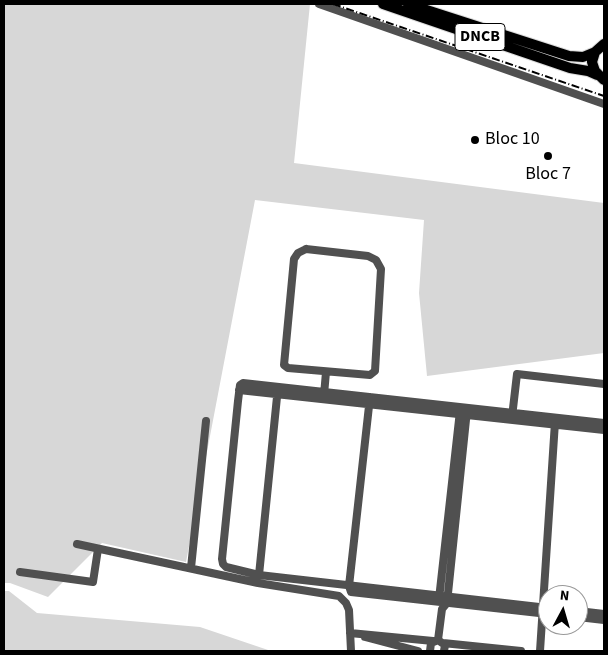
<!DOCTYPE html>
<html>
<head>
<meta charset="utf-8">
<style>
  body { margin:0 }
  #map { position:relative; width:608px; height:655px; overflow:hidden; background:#fff; font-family:"Source Sans 3",sans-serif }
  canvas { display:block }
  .frame { position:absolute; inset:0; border:5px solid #000; pointer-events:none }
  .north { position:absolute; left:538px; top:585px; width:50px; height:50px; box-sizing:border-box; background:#fff; border:1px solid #999; border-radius:50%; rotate:6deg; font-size:14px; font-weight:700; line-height:20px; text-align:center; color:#000 }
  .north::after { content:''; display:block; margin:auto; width:18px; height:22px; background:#000; clip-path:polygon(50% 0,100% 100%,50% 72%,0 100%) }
</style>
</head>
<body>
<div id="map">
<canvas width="608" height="655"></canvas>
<div class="frame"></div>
<div class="north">N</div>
</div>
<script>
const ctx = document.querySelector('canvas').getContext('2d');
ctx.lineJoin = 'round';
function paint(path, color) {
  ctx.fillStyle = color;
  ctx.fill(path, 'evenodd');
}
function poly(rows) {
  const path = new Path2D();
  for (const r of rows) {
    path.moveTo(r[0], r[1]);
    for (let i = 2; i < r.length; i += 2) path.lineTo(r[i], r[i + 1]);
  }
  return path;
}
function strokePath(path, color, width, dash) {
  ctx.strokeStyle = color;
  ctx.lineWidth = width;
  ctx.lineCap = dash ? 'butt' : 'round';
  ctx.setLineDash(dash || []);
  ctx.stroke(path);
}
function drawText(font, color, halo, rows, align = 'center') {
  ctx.font = font + ' "Source Sans 3",sans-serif';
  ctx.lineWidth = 4;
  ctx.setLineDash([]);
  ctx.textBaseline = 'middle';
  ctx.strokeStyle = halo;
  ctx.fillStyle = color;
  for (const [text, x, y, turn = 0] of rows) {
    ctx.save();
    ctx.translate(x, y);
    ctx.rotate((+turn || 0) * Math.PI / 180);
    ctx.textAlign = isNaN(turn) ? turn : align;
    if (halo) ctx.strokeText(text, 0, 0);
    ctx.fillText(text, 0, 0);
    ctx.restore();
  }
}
paint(poly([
  [4,4,310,4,294,163,604,203,604,353,427,376,419,293,424,220,255,200,186,562,102,543,48,597,10,583,4,583],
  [9,591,37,613,200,627,271,651,4,651,4,591]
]), '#d7d7d7');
const major = poly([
  [383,4,570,68,588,71,597,75],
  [408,4,569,56,583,57,595,52],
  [604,44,595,52,592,62,595,71,604,80]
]);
strokePath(major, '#dbdbdb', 12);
strokePath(poly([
  [319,4,604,104],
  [306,249,368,256,376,260,381,269,375,371,370,375,288,368,284,365,294,259,298,253,306,249],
  [278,387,259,575,548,608],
  [239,390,604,430],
  [324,395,326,372],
  [370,397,349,586,351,592,548,614],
  [512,417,517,374,604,384],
  [77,544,258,583,339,596,346,603,349,610,351,651],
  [191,568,206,421],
  [20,572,93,582,98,549],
  [259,575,226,567,223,564,222,559,238,401,240,385,243,383,604,423],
  [439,599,460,411],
  [578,611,604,614],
  [578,617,604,620],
  [350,633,433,641],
  [365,637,418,651],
  [438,640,442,609,447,603,467,410],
  [443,643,521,651],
  [430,651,431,643,438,640,445,645,444,651],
  [540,651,555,422]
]), '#505050', 8);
strokePath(major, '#000', 10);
strokePath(poly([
  [333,4,604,96]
]), '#000', 2, [8, 2.5, 1, 2.5]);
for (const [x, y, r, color] of [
  [475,140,5,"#000"],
  [548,156,5,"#000"]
]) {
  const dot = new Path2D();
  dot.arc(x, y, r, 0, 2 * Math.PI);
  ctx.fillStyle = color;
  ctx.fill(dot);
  strokePath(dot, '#fff', 2);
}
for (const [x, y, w] of [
  [480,37,50]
]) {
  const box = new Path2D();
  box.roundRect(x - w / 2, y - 13.5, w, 27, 4);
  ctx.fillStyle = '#fff';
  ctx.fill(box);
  strokePath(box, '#000', 1);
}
drawText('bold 16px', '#000', null, [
  ["DNCB",480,37]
]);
drawText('18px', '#000', '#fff', [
  ["Bloc 10",485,140],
  ["Bloc 7",548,175,"center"]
], 'left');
</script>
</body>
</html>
